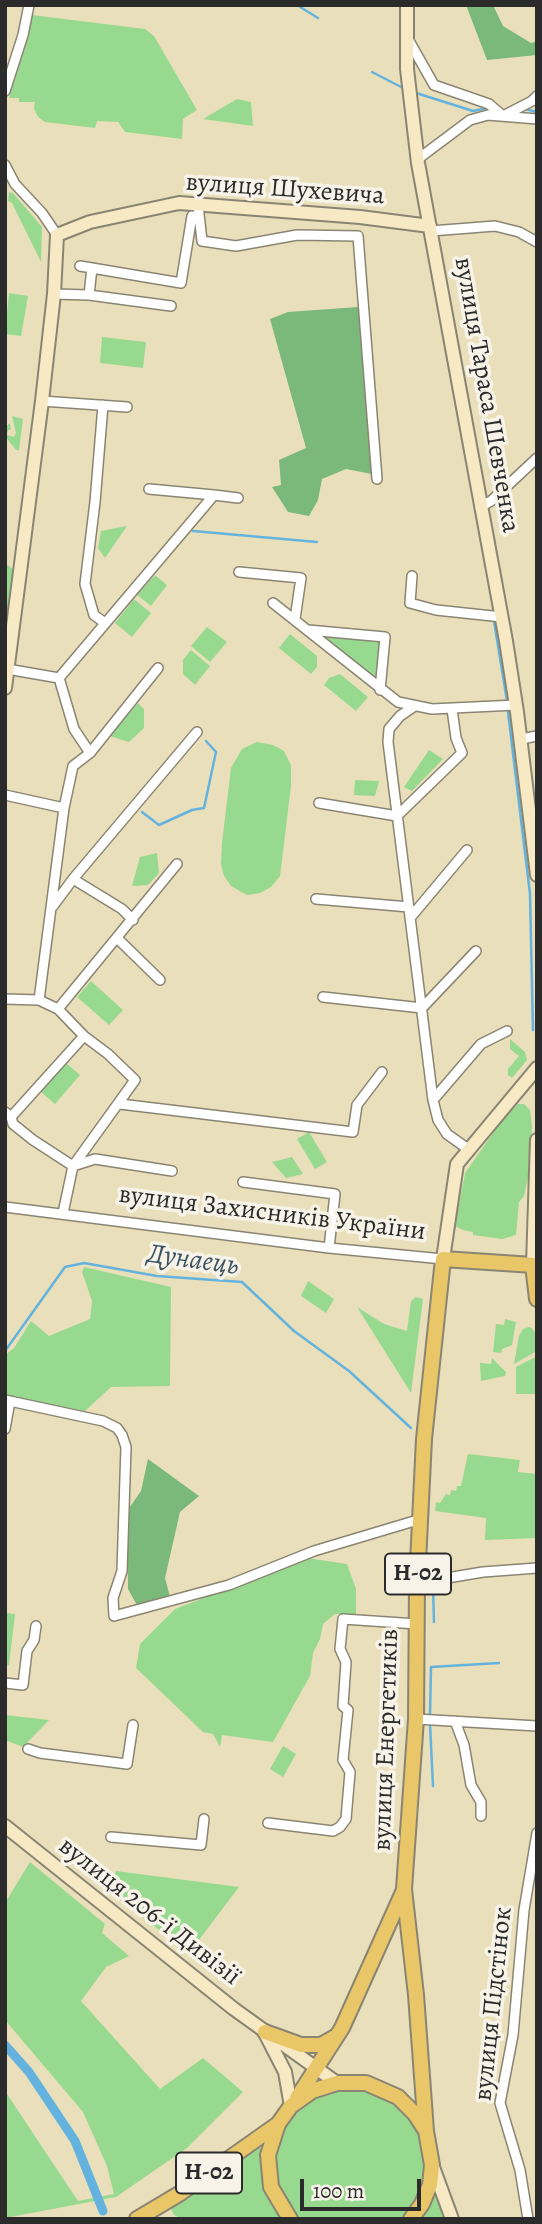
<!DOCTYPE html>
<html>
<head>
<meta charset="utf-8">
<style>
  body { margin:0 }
  #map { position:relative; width:542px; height:2224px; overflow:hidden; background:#eadfbb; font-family:Alegreya,serif }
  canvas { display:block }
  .frame { position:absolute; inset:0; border:7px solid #2b2b2b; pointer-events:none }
  .scale { position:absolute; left:300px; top:2179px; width:121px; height:32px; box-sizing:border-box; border:4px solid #2b2b2b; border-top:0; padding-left:9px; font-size:21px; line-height:24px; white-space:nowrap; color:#2b2b2b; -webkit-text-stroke:5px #f7f3e8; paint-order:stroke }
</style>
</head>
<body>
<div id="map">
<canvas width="542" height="2224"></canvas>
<div class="frame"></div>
<div class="scale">100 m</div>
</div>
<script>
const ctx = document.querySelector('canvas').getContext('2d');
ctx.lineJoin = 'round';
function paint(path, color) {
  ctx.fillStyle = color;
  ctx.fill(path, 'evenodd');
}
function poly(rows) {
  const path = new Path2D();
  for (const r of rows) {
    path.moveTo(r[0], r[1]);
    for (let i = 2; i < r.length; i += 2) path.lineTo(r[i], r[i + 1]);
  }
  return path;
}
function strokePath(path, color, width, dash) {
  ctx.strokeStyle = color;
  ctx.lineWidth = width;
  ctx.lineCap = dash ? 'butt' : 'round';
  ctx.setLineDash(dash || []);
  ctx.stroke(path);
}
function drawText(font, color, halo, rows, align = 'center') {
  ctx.font = font + ' Alegreya,serif';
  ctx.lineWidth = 7;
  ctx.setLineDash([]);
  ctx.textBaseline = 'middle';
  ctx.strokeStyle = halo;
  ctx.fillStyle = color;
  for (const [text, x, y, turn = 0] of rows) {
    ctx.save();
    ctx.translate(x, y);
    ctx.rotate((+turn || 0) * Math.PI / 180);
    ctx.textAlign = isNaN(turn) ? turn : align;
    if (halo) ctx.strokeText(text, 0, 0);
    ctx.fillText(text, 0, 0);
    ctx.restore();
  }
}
paint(poly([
  [32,15,145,29,154,36,197,110,183,119,182,139,125,132,118,122,97,121,95,128,45,122,38,117,34,109,35,102,19,102,19,98,9,98],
  [237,99,251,102,253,126,203,119],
  [9,192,13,193,42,227,41,262,12,203,8,201],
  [9,293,28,296,21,336,5,334],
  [102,337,146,342,143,368,100,363],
  [12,416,23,419,19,450,16,450,5,436,5,427,10,423,11,430,8,430,7,435,14,437,16,433],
  [127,526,105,558,98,548,101,531],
  [5,563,19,574,5,688],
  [155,575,167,585,151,606,137,595],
  [134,599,151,613,132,637,115,623],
  [207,627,227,642,210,662,191,646],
  [290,634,317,656,317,667,311,674,279,648],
  [320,635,379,642,376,679],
  [191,650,210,666,195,685,183,674,183,660],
  [340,674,368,697,356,711,324,685,329,678],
  [138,703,144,709,144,728,129,742,109,736],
  [257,742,273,745,284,751,291,765,291,786,280,876,271,887,260,893,247,895,231,886,224,876,221,865,222,843,231,768,242,749],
  [429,750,443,759,412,791,404,787],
  [355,780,379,781,375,796,354,795],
  [157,853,159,873,148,885,132,886,140,857],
  [91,981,123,1010,109,1025,77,997],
  [510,1039,525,1052,527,1060,512,1078,508,1075,508,1069,519,1056,510,1049],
  [66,1063,80,1075,55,1104,41,1092],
  [518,1104,524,1104,530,1110,532,1126,529,1173,524,1196,519,1202,516,1235,502,1239,473,1235,473,1232,463,1230,455,1226,465,1173,503,1119],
  [309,1132,327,1162,315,1169,297,1139],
  [292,1157,303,1174,286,1178,272,1162],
  [84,1267,171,1287,170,1386,111,1387,85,1411,5,1396,5,1355,14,1348,31,1321,49,1336,90,1319,92,1301,82,1272],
  [308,1281,334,1299,326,1313,301,1296],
  [416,1297,423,1299,411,1393,357,1307,384,1324,407,1331,411,1301],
  [505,1319,516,1322,512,1345,502,1349,501,1353,493,1352,496,1324,504,1325],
  [529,1327,532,1328,537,1335,537,1351,514,1364,519,1336,523,1329],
  [537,1356,537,1394,516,1394,516,1367],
  [492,1358,506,1372,505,1376,481,1381,480,1363,491,1364],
  [468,1454,520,1460,518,1472,537,1474,537,1538,485,1540,486,1518,435,1511,436,1502,440,1503,446,1494,450,1495,451,1490,456,1491,457,1486,461,1486],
  [307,1558,347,1564,356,1589,356,1614,335,1614,323,1624,320,1639,313,1653,310,1676,273,1742,222,1735,220,1747,213,1734,203,1732,136,1668,140,1644,175,1609],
  [5,1613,15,1614,9,1665,5,1664],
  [5,1715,49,1720,23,1747,5,1740],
  [283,1746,296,1754,283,1777,270,1769],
  [30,1862,105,1924,102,1933,129,1956,106,1967,81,2001,160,2089,203,2058,243,2092,187,2148,116,2197,5,2218,5,2091,78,2201,114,2194,107,2166,83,2112,5,2020,5,1903],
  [116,1871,239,1887,189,1953,107,1890],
  [357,2088,376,2093,393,2103,407,2117,418,2133,423,2152,424,2172,419,2191,409,2209,400,2219,298,2219,290,2211,279,2194,274,2175,273,2155,288,2119,301,2104,318,2094,337,2089],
  [258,2146,264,2151,263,2177,281,2219,181,2219,173,2214,171,2207],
  [437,2196,449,2219,418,2219,430,2198]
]), '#98d990');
paint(poly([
  [466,5,493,5,503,26,531,43,537,41,537,55,487,60],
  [358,307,372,474,346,469,322,479,318,500,309,516,288,512,272,487,281,485,279,460,306,448,270,319,288,312],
  [148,1459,199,1496,180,1512,165,1578,170,1597,138,1607,128,1589,127,1511,141,1491]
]), '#7ab97a');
strokePath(poly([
  [297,5,318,18],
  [372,72,407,90],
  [413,92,473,111,487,108],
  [525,109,537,112],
  [193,531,317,542],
  [494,621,507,701],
  [508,712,530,894,533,1030],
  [142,812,159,825,192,810,204,808,216,752,206,741],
  [5,1351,65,1267,84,1263,157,1276,242,1282,294,1331,349,1371,411,1428],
  [433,1587,434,1622],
  [430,1714,431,1667,499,1663],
  [430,1724,433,1786]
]), '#64b3de', 2.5);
strokePath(poly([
  [5,2045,29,2072,75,2141,103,2211]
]), '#64b3de', 9);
const street = poly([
  [408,39,434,85,489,104,503,116,532,101,537,96],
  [5,91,23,35,29,5],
  [418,159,470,120,488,115,537,119],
  [5,165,15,184,42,213,57,235],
  [198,205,202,241,236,246,297,235,358,236,377,479],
  [431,231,495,226,519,232,537,242],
  [80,266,181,283,192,216],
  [54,294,89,295,171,306],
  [89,295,92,268],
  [42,401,127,407],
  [103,405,95,502,85,584,94,615,105,623],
  [214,495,238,498],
  [480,507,491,501,537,458],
  [239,572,301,578,295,619],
  [412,576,410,603,436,610,502,617],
  [273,603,398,702,432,709,516,705],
  [308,630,385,637,380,690],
  [7,669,59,678,214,495,149,489],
  [59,678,74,729,90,753],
  [413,707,400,716,389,729,388,742,433,1100],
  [521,739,537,736],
  [5,795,64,808],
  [319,803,397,816,462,753,456,738,452,709],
  [73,879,122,909,133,920],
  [316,899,409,907],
  [53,906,73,879,197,732],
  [410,918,467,850],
  [118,939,160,980],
  [323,997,422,1008,476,951],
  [5,999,39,1000],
  [58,1009,177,864],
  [120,1104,353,1132,357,1105,382,1072],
  [5,1112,11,1117,13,1124,33,1140,73,1166,95,1159,172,1171],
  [11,1117,84,1036],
  [468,1149,447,1134,438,1120,433,1100,481,1044,507,1031],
  [243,1182,335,1194,329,1248],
  [5,1207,329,1248,443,1259],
  [63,1213,73,1166,135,1080,108,1054,84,1036,58,1009,39,1000,64,808,73,766,90,753,158,668],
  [5,1400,103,1421,117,1428,122,1435,126,1447,122,1571,113,1598,114,1616,229,1585,314,1551,421,1519],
  [5,1429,10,1401],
  [417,1583,483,1572,537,1568],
  [5,1683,23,1685,27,1651,34,1640,36,1626],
  [416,1719,537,1726],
  [455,1721,464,1745,471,1785,481,1802,481,1816],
  [28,1749,40,1753,127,1764,133,1725],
  [268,1823,333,1831,340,1827,346,1819,350,1772,343,1760,348,1710,343,1706,346,1662,340,1649,343,1619,417,1624],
  [111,1837,201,1845,204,1819],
  [528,2219,520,2170,500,2103,513,2035,524,1910,537,1833]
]);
const secondary = poly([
  [407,5,407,69,418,163,506,641,517,712,537,875],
  [5,688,42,401,54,294,57,235,90,222,179,203,360,217,430,226],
  [443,1259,457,1164,537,1068],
  [533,1265,537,1140],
  [5,1826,234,2009,337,2083],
  [265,2033,285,2072,291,2106],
  [433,2167,452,2219]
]);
const primary = poly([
  [265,2032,301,2045,321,2045,335,2037],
  [297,2098,342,2028,404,1890],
  [278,2124,268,2155,271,2187,290,2219],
  [426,2131,416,1995,404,1889,416,1719,417,1583,424,1439,443,1259,533,1265,537,1299],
  [137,2219,179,2194,278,2124,291,2106,312,2091,337,2083,366,2083,398,2097,415,2114,426,2131,432,2165,430,2185,422,2204,411,2219]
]);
strokePath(street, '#8a8573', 12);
strokePath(secondary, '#8a8573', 16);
strokePath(primary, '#8a8573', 18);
strokePath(street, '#fff', 9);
strokePath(secondary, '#f6e9c3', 12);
strokePath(primary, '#e9c769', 14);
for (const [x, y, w] of [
  [418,1574,66],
  [209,2173,66]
]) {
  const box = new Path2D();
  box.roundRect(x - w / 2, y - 20.5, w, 41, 5);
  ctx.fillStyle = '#f7f3e8';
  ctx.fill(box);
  strokePath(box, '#2b2b2b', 2);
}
drawText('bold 24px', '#2b2b2b', null, [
  ["Н-02",418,1574],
  ["Н-02",209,2173]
]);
drawText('26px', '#2b2b2b', '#f7f3e8', [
  ["вулиця Шухевича",285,190,4],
  ["вулиця Тараса Шевченка",486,395,80],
  ["вулиця Захисників України",272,1214,7],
  ["вулиця Енергетиків",387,1740,-88],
  ["вулиця 206-ї Дивізії",149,1912,38],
  ["вулиця Підстінок",494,2004,-84]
]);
drawText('italic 28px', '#3c5461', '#f7f3e8', [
  ["Дунаець",193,1261,8]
]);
</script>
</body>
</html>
